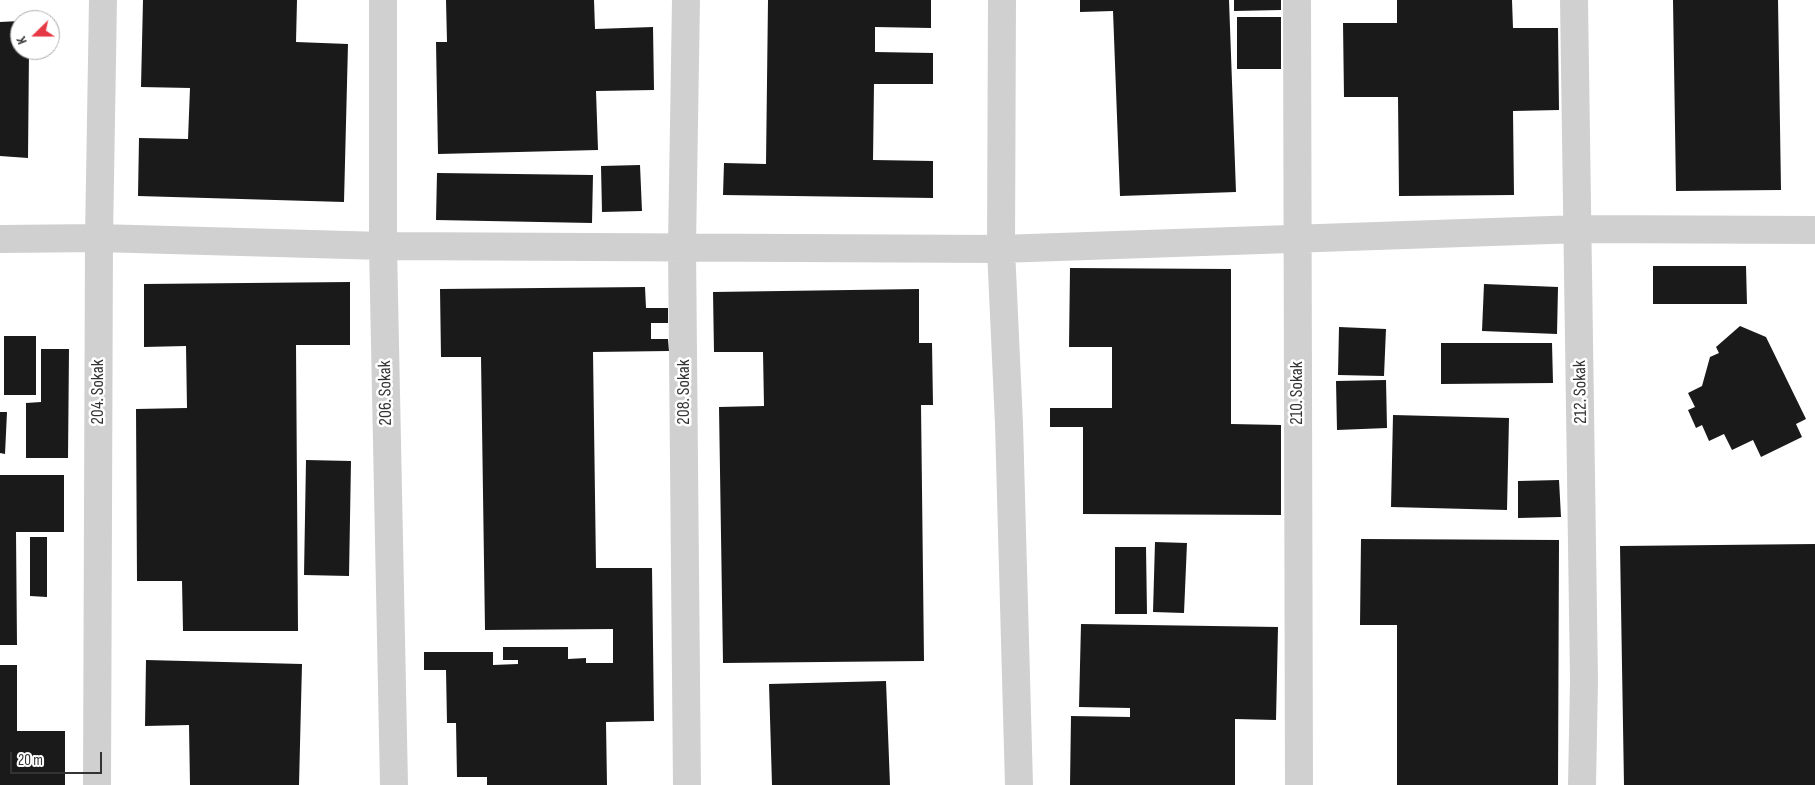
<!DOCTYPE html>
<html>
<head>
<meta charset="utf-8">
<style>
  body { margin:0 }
  #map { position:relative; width:1815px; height:785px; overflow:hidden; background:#fff; font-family:"Sofia Sans Condensed",sans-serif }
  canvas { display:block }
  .north { position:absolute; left:10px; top:10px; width:50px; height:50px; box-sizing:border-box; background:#fff; border:1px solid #adadad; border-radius:50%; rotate:248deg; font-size:14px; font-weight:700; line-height:20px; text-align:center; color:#333 }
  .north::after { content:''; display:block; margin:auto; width:18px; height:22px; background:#e63946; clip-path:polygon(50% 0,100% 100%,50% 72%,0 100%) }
  .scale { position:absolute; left:10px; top:752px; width:92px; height:22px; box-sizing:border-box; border:2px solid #333; border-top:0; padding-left:6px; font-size:15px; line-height:18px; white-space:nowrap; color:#333; -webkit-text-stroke:4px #fff; paint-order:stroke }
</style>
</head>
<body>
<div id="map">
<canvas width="1815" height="785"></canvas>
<div class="north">K</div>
<div class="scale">20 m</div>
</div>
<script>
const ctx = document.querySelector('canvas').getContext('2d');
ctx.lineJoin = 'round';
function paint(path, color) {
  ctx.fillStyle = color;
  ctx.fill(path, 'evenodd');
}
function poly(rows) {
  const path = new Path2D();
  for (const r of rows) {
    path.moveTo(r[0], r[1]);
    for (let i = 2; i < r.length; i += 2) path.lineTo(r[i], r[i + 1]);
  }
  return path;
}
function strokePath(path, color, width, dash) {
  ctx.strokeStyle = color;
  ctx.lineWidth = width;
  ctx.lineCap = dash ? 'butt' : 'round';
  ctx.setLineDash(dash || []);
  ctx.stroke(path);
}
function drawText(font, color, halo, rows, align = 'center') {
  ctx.font = font + ' "Sofia Sans Condensed",sans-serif';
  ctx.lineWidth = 5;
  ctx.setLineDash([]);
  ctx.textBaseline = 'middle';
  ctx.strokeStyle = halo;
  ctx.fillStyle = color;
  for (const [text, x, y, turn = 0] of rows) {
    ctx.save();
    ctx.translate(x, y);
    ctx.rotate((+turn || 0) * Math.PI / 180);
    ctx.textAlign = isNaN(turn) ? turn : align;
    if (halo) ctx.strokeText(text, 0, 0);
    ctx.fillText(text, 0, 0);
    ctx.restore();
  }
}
paint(poly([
  [143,0,297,0,296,42,348,44,344,202,138,196,139,138,188,139,190,88,141,87],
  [446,0,594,0,595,29,653,27,654,90,596,91,598,150,438,154,436,42,447,42],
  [768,0,931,0,931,28,875,27,875,52,933,53,933,84,874,84,873,160,933,161,933,198,723,195,724,163,766,164],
  [1080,0,1229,0,1236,192,1120,196,1113,11,1080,12],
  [1234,0,1281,0,1281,10,1234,11],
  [1397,0,1512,0,1513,28,1558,28,1559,110,1513,111,1514,195,1399,196,1398,97,1344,97,1343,23,1397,23],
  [1673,0,1778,0,1781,190,1676,191],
  [1237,17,1281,17,1281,69,1237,69],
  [20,21,20,50,29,50,28,158,0,156,0,22],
  [640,165,642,211,602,212,601,166],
  [437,173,593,175,592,223,436,220],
  [1653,266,1746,266,1747,304,1653,304],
  [1070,268,1231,269,1231,424,1281,425,1281,515,1083,514,1083,427,1050,427,1050,408,1112,408,1112,347,1069,347],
  [350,282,350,345,296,345,298,631,183,631,182,581,137,581,136,409,187,408,186,346,144,347,144,284],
  [1484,284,1558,287,1557,334,1482,331],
  [645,287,646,308,668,308,668,323,651,323,651,339,668,339,669,351,593,352,596,568,652,568,654,721,606,722,607,785,487,785,487,777,457,777,456,723,447,723,446,670,424,670,424,652,493,652,493,665,518,664,518,660,503,660,503,647,568,647,568,659,586,658,586,663,613,663,613,629,485,630,481,357,441,357,440,289],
  [919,289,919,343,932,343,933,405,921,405,924,661,723,663,719,407,764,406,763,352,714,352,713,292],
  [1740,326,1766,337,1806,419,1796,424,1802,437,1761,457,1753,440,1732,450,1724,434,1709,441,1702,425,1696,428,1688,410,1695,407,1688,393,1702,386,1710,357,1719,353,1716,347],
  [1339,327,1386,329,1384,376,1338,375],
  [4,336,36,336,36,395,4,395],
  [1441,343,1552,343,1553,383,1441,384],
  [41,349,69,349,68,458,26,458,26,403,41,402],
  [1386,380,1387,428,1337,430,1336,381],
  [0,412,7,412,5,454,0,453],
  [1393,415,1509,418,1507,510,1391,507],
  [306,460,351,461,349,576,304,575],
  [0,475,64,475,64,532,16,532,17,645,0,645],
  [1559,480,1561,517,1518,518,1518,481],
  [30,537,47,537,47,597,30,596],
  [1361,539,1559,540,1558,785,1397,785,1397,625,1360,625],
  [1155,542,1187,543,1184,613,1153,612],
  [1815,544,1815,785,1624,785,1620,546],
  [1115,547,1146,547,1147,614,1115,614],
  [1081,624,1278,627,1276,720,1235,719,1235,785,1070,785,1071,716,1130,717,1130,708,1079,707],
  [146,660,302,664,299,785,190,785,189,725,145,726],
  [0,665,17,665,17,731,65,731,65,785,0,785],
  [886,681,890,785,772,785,769,684]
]), '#1a1a1a');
strokePath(poly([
  [383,0,383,246,394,785],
  [686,0,682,246,687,785],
  [1002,0,1001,249,1009,424,1019,785],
  [1297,0,1299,785],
  [1574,0,1584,680,1582,785],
  [0,239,99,238,383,246,1001,249,1579,229,1815,230],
  [97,785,99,238,103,0]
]), '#d0d0d0', 28);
drawText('18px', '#333', '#fff', [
  ["204. Sokak",98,392,-90],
  ["208. Sokak",684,392,-90],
  ["212. Sokak",1581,392,-91],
  ["206. Sokak",386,393,-91],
  ["210. Sokak",1297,393,-90]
]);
</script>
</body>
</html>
